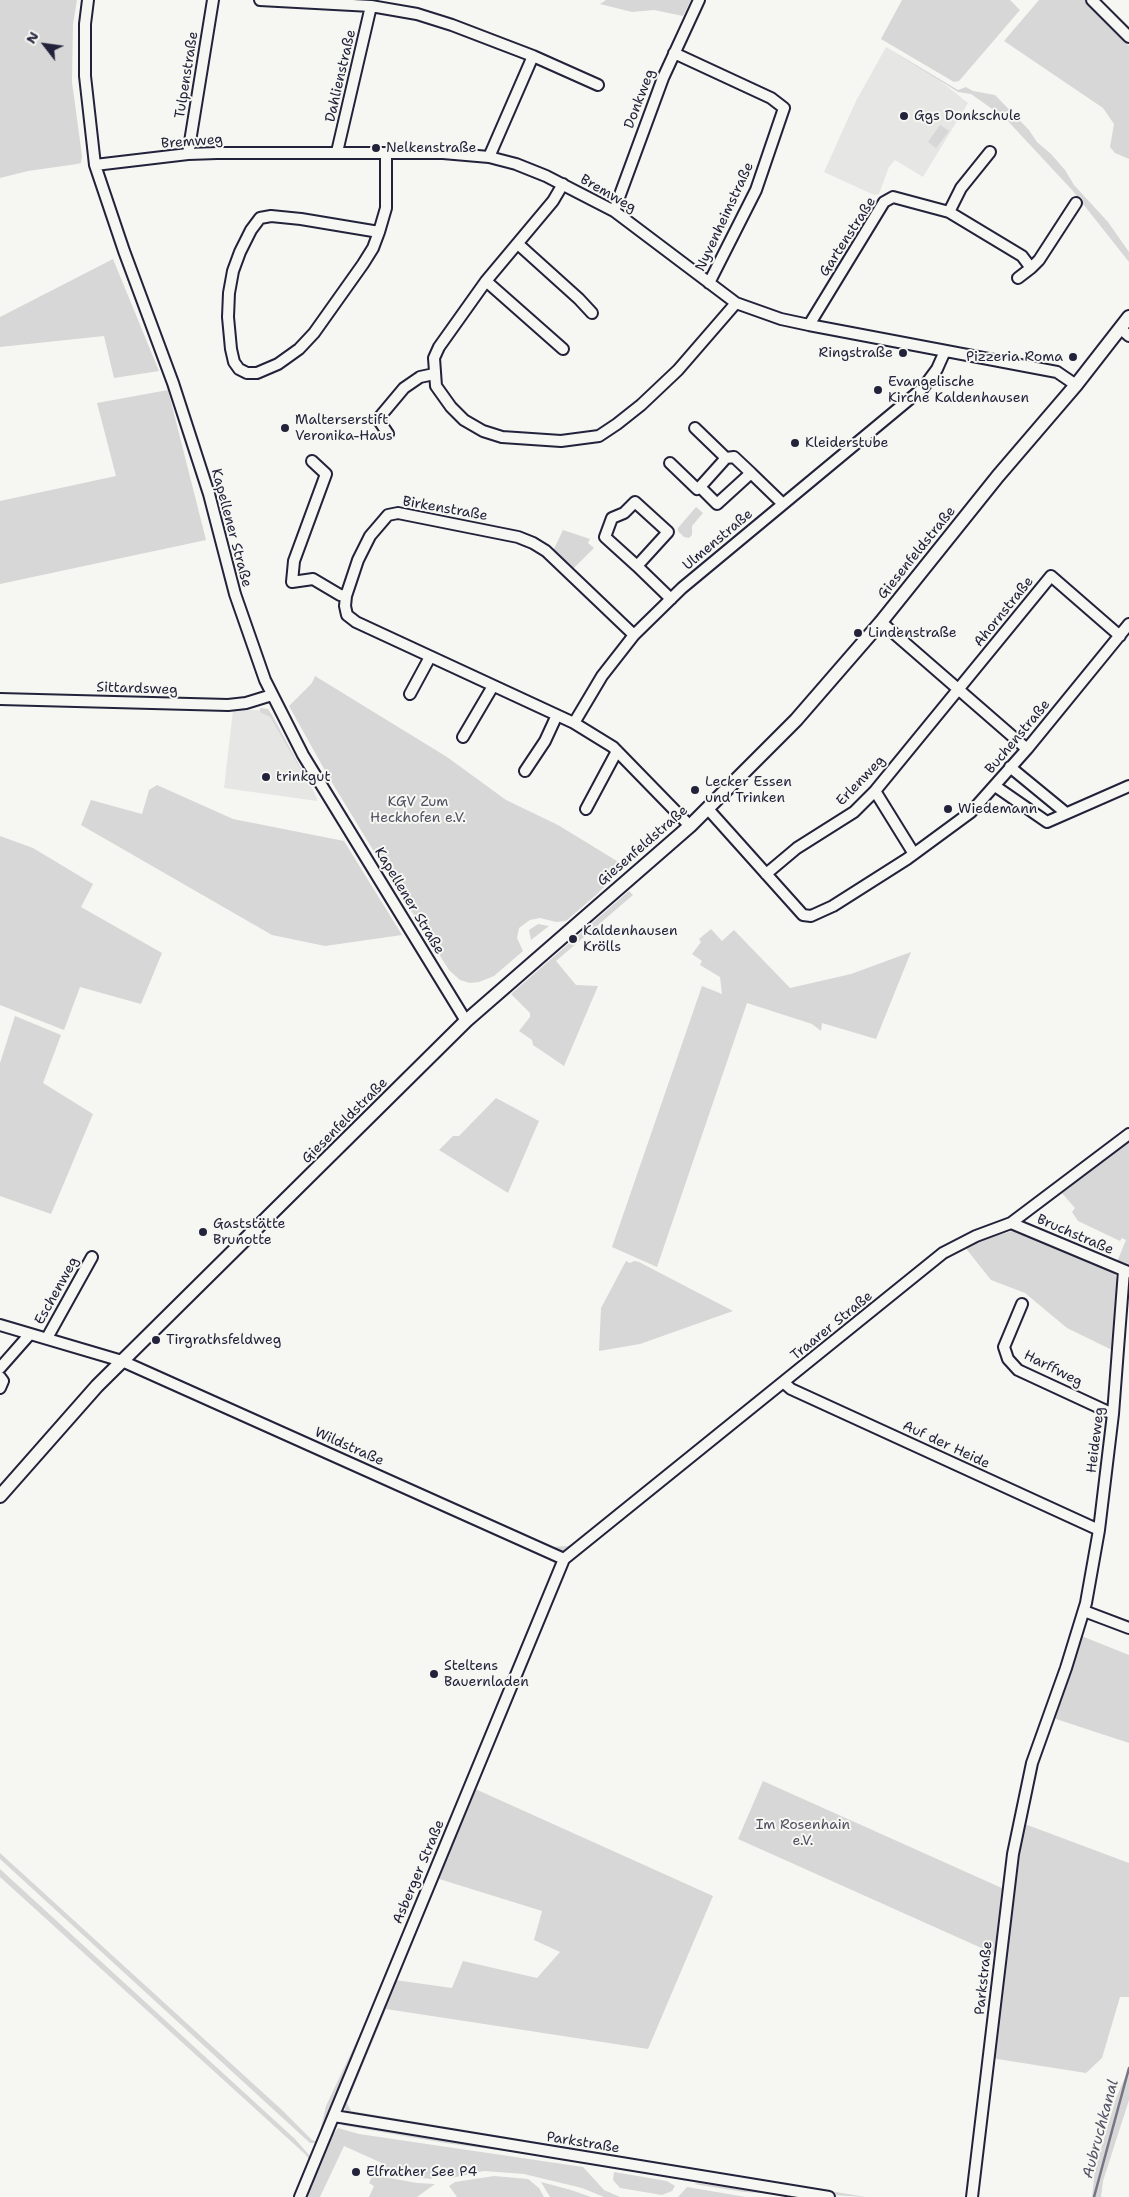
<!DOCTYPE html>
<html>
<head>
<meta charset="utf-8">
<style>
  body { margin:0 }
  #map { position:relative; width:1129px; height:2197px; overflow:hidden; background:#f6f6f2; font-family:"Shantell Sans",sans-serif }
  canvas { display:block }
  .north { position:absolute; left:20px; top:20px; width:50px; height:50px; -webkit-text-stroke:4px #f6f6f2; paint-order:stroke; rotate:300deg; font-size:14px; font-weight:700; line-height:20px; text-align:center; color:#22223b }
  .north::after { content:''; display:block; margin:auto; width:18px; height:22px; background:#22223b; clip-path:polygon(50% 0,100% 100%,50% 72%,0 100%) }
</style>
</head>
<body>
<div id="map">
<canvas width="1129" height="2197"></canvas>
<div class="north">N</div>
</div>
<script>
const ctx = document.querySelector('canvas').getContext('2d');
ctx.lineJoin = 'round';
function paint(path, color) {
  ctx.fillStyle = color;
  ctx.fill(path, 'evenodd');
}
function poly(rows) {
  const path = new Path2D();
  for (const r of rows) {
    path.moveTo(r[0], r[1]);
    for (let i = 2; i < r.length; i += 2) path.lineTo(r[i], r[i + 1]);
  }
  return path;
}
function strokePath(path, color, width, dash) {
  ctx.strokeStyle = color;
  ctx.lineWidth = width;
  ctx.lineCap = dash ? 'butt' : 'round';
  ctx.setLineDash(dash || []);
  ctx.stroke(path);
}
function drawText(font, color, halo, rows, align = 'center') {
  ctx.font = font + ' "Shantell Sans",sans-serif';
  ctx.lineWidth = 4;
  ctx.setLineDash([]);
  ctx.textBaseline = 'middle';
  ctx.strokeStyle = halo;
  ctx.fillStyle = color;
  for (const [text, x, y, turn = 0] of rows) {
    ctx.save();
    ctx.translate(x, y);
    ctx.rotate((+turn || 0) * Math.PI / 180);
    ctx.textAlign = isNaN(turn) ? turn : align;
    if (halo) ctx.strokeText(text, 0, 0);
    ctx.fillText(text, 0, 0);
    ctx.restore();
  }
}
paint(poly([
  [886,47,934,76,968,103,923,177,895,160,889,167,879,194,874,195,824,172,856,101],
  [233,710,259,710,270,717,317,798,317,801,224,788]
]), '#e6e6e4');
paint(poly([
  [0,0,77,0,73,24,72,82,82,156,81,163,77,164,28,171,0,178],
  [606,0,691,0,683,16,654,10,632,12,600,4],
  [902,0,1010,0,1020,10,959,81,954,82,881,39],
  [1039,0,1085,0,1129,46,1129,159,1115,153,1110,147,1114,124,1103,108,1004,41],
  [886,47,958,90,966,87,973,91,995,95,1029,130,1037,142,1051,154,1065,170,1074,185,1108,222,1129,252,1129,262,1072,190,1005,118,971,94,958,92],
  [940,125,949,131,936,148,928,142],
  [113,259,159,371,114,378,104,336,0,347,0,317],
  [168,390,206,540,0,584,0,501,116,476,97,403],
  [696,507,703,513,692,526,692,535,689,538,684,537,678,531,678,528],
  [563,530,590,539,588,543,594,548,571,571,552,553],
  [315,676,447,757,506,800,558,825,625,866,597,894,566,921,556,922,540,918,530,920,519,928,517,938,523,951,494,976,479,982,470,983,460,980,449,970,387,873,328,776,289,706,312,683],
  [260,708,268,709,272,715,317,798,270,717,260,712],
  [157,785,233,819,344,841,402,935,325,946,272,935,81,825,91,800,142,814,149,790],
  [0,836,33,848,93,884,81,907,162,953,141,1004,80,987,64,1030,0,1005],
  [629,891,633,895,556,961,576,985,598,986,564,1066,533,1045,532,1040,519,1031,530,1017,530,1013,511,994],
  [538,924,549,926,531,940,529,930],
  [711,929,722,941,734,930,790,988,851,974,911,952,876,1039,822,1023,821,1031,812,1024,747,1003,657,1267,612,1247,702,986,722,994,720,977,700,965,702,961,692,954,701,942,699,939],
  [15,1016,61,1035,43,1083,93,1114,51,1214,0,1196,0,1063],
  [496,1098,539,1121,508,1193,439,1150,453,1136,459,1136],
  [1129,1139,1129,1266,1117,1262,1126,1240,1122,1238,1120,1241,1078,1221,1072,1212,1075,1208,1061,1192],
  [1015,1230,1115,1274,1118,1282,1112,1350,1067,1328,1025,1293,991,1280,964,1246],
  [626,1261,630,1263,634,1261,639,1262,733,1311,640,1344,599,1351,601,1308],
  [146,1364,550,1547,568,1546,579,1541,566,1552,554,1550,151,1368],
  [1079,1635,1129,1655,1129,1743,1053,1718],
  [763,1781,1004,1889,997,1955,738,1839],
  [473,1788,713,1896,648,2049,386,2009,347,2103,351,2111,866,2197,831,2195,351,2116,346,2113,343,2101,395,1980,452,1988,463,1961,537,1978,560,1952,534,1940,542,1911,436,1878],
  [1022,1823,1129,1863,1129,1997,1120,1997,1102,2058,1086,2073,991,2058],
  [0,1853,282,2110,312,2140,315,2141,319,2136,326,2106,374,2004,324,2131,317,2143,310,2143,0,1859],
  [0,1869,295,2139,310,2156,312,2163,305,2154,0,1877],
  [1129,2068,1129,2100,1103,2181,1101,2197,1092,2197,1095,2169,1116,2098],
  [352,2123,567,2158,573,2160,445,2143,341,2125],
  [338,2128,359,2134,583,2167,604,2190,620,2197,604,2197,582,2188,524,2174,484,2171,451,2178,443,2171,436,2174,431,2179,406,2176,381,2171,384,2164,344,2146,320,2197,306,2197,331,2137],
  [614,2172,667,2181,675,2186,672,2191,662,2195,620,2188,613,2180],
  [373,2175,417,2183,435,2184,417,2197,369,2197,374,2186,369,2183],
  [494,2176,528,2179,539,2188,544,2197,457,2197,449,2186,455,2182],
  [541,2182,571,2190,591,2197,550,2197],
  [698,2183,746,2190,760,2189,813,2197,789,2197,762,2193,744,2192,694,2184],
  [687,2187,746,2197,765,2197,678,2197]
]), '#d7d7d7');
strokePath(poly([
  [1094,2197,1129,2068]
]), '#757583', 2.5);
const minor = poly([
  [88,0,85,24,85,76,95,165,124,251,173,383,209,494,235,594,265,680,303,755,466,1021],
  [260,0,371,6,417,14,452,25,533,56,489,157],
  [1092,0,1129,37],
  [674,53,771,98,784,108,756,190,709,283],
  [533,56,598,85],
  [337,152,371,6],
  [188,154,213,0],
  [95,165,188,154,217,153,443,153,489,157,516,164,546,176,614,211,736,303,781,319,809,325,1057,372,1076,385],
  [563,184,553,201,486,281,439,347,434,358,436,386,451,407,464,420,483,431,502,437,561,441,599,436,617,424,641,405,678,370,736,303],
  [614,211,663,78,699,0],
  [949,212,961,188,990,152],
  [379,232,301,219,271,216,260,218,251,230,240,252,233,271,229,293,228,317,231,349,234,362,239,369,247,373,257,373,278,364,299,349,314,333,363,264,373,248,379,232,386,208,386,153],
  [518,244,579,299,592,313],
  [1018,278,1031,268],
  [486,281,563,349],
  [809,325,884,202,893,197,949,212,1022,256,1031,268,1039,260,1076,203],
  [1121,329,1129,336],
  [695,428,726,458,700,487,717,504,751,473,783,504],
  [388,434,378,419,404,388,420,377,434,374],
  [726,458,734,457,751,473],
  [312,461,326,474,294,561,292,582,313,579,340,595,346,596],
  [670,463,697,489,700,487],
  [637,566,605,537,612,518,624,513,635,502,668,532,637,566,671,599],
  [881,622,1027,749],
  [634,635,546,551,533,543,518,537,398,513,388,515,370,536,358,560,346,596,345,606,347,615,356,622,574,723,613,747,690,826],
  [410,694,430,657],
  [0,699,228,705,246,703,272,695],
  [574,723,602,676,634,635,682,588,923,388,937,369,945,351],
  [463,737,493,686],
  [1010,767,1066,813],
  [525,771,545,741,557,715],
  [995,786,1047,822,1129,786],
  [875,791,914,854],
  [586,809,617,751],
  [708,809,803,915,811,916,833,906,907,859,971,812,1027,749,1129,624],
  [766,874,797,848,854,812,875,791,1051,576,1120,636],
  [1011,1223,1128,1272],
  [1022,1304,1004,1347,1008,1359,1018,1370,1113,1414],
  [0,1325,122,1361,564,1559],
  [47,1338,92,1257],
  [0,1368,30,1334],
  [0,1377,3,1381,0,1388],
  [783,1382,791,1389,1099,1530],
  [1084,1611,1129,1628],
  [334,2116,829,2197],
  [300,2197,564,1559,943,1253,976,1236,1011,1223,1129,1134],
  [972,2197,1013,1854,1032,1763,1066,1668,1086,1603,1099,1530,1113,1414,1124,1271]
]);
const major = poly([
  [0,1496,97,1386,466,1021,690,826,796,720,881,622,998,476,1076,385,1129,317]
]);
strokePath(minor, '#22223b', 14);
strokePath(major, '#22223b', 16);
strokePath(minor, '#f6f6f2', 10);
strokePath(major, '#f6f6f2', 12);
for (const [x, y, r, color] of [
  [904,116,5,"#22223b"],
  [376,148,5,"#22223b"],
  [903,353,5,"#22223b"],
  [1073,357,5,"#22223b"],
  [878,390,5,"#22223b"],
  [285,428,5,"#22223b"],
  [795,443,5,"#22223b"],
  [858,633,5,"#22223b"],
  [266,777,5,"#22223b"],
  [695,790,5,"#22223b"],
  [948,809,5,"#22223b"],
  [573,939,5,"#22223b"],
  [203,1232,5,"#22223b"],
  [156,1340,5,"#22223b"],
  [434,1674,5,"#22223b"],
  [356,2172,5,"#22223b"]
]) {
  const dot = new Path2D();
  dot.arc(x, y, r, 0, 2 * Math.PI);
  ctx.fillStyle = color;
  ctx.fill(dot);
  strokePath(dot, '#f6f6f2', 2);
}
drawText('14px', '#22223b', '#f6f6f2', [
  ["Tulpenstraße",187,75,-81],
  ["Dahlienstraße",341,76,-77],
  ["Donkweg",640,99,-69],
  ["Bremweg",192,142,-4],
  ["Bremweg",608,194,30],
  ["Nyvenheimstraße",725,217,-65],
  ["Gartenstraße",848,237,-57],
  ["Birkenstraße",445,509,10],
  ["Kapellener Straße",231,528,75],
  ["Ulmenstraße",718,540,-40],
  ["Giesenfeldstraße",917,553,-51],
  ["Ahornstraße",1004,612,-51],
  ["Sittardsweg",137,689,2],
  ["Buchenstraße",1018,737,-50],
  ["Erlenweg",861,781,-46],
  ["Giesenfeldstraße",643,846,-41],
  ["Kapellener Straße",409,901,59],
  ["Giesenfeldstraße",345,1121,-45],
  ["Bruchstraße",1075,1235,23],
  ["Eschenweg",57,1291,-61],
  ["Traarer Straße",832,1326,-39],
  ["Harffweg",1053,1369,27],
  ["Heideweg",1096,1440,-83],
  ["Auf der Heide",946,1445,25],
  ["Wildstraße",349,1447,24],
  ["Asberger Straße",419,1872,-67],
  ["Parkstraße",984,1978,-84],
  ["Parkstraße",583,2143,9]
]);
drawText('14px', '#22223b', '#f6f6f2', [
  ["Ggs Donkschule",914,116],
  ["Nelkenstraße",386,148],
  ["Ringstraße",893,353,"right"],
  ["Pizzeria Roma",1063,357,"right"],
  ["Evangelische",888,382],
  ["Kirche Kaldenhausen",888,398],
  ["Malterserstift",295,420],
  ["Veronika-Haus",295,436],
  ["Kleiderstube",805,443],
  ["Lindenstraße",868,633],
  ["trinkgut",276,777],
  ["Lecker Essen",705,782],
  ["und Trinken",705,798],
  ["Wiedemann",958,809],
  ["Kaldenhausen",583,931],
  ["Krölls",583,947],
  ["Gaststätte",213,1224],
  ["Brunotte",213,1240],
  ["Tirgrathsfeldweg",166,1340],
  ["Steltens",444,1666],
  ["Bauernladen",444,1682],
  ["Elfrather See P4",366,2172]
], 'left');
drawText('14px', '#4f4f62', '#f6f6f2', [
  ["KGV Zum",418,802],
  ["Heckhofen e.V.",418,818],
  ["Im Rosenhain",803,1825],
  ["e.V.",803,1841]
]);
drawText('italic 15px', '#535365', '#f6f6f2', [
  ["Aubruchkanal",1101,2129,-75]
]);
</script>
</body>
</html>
